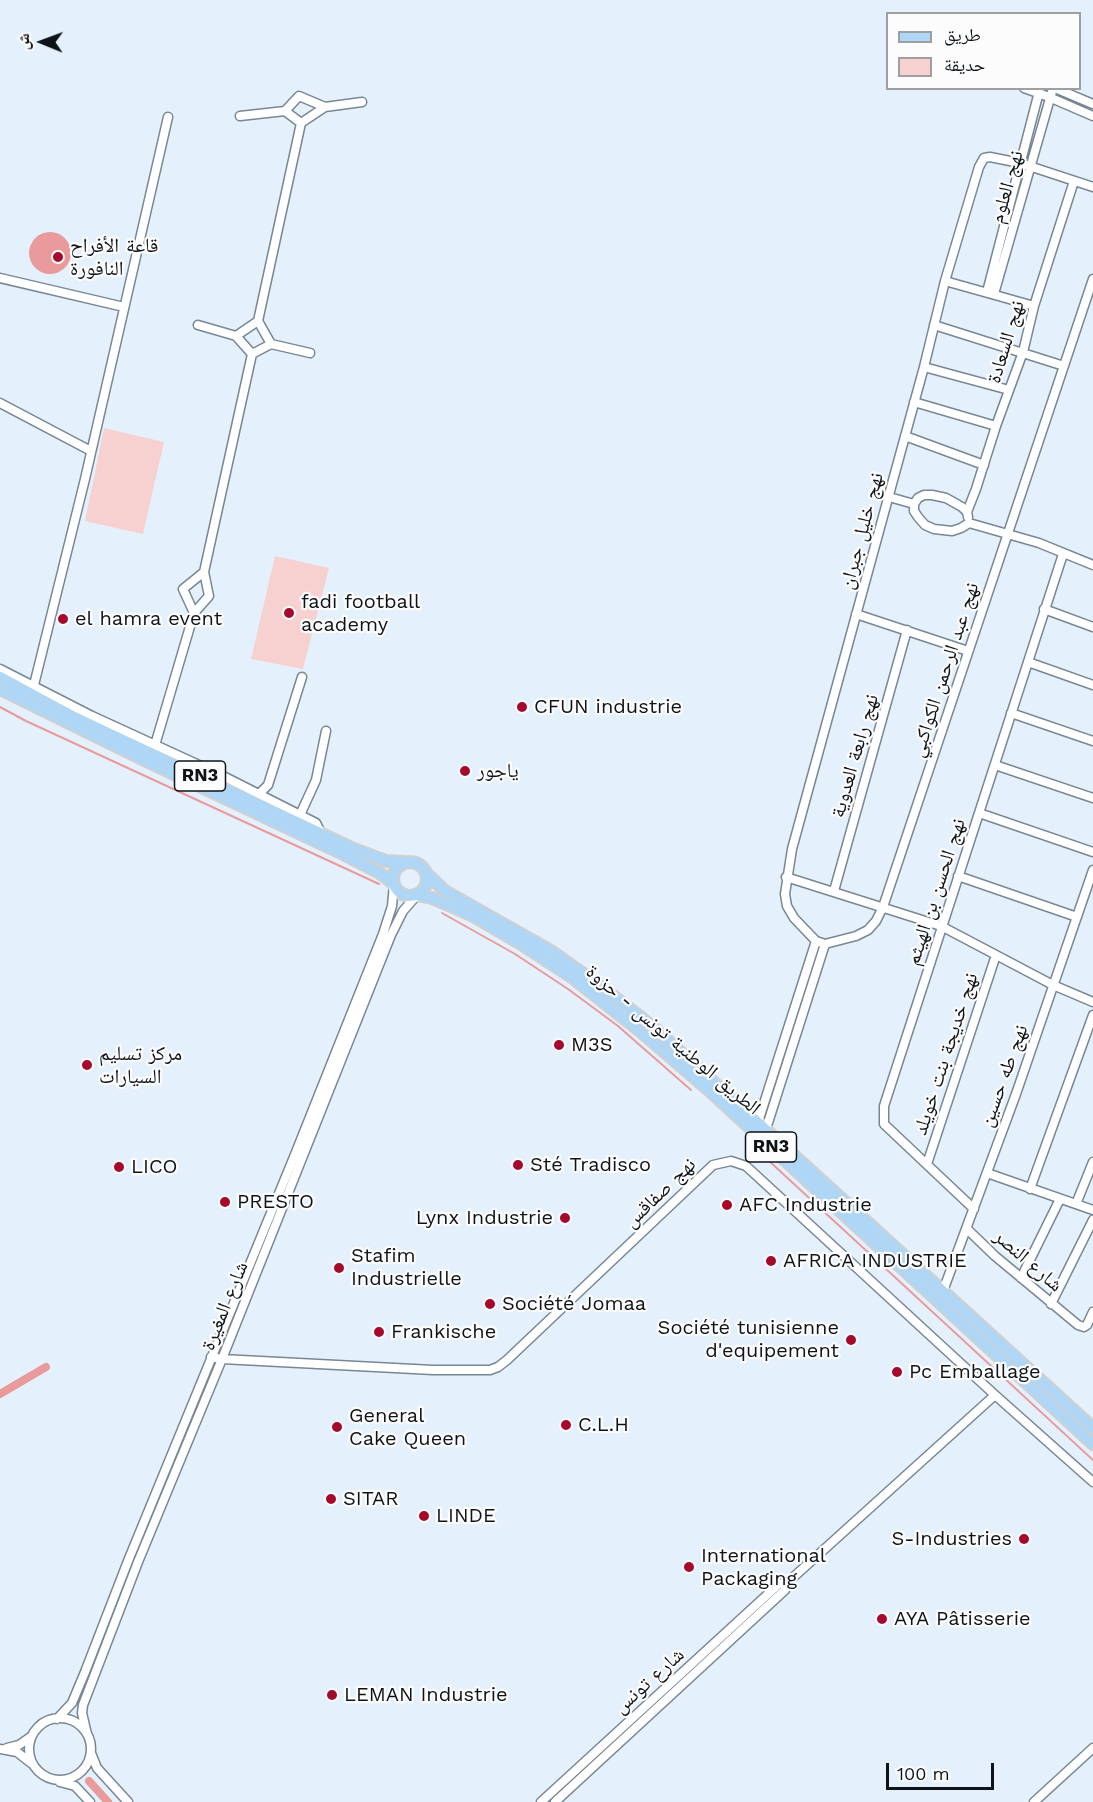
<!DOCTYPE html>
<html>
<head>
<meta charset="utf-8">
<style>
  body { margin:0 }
  #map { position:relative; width:1093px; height:1802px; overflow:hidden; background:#e4f1fd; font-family:"Work Sans","Noto Naskh Arabic",sans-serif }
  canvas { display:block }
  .legend { position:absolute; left:886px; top:12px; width:195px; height:78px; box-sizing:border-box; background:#fcfcfc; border:2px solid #9d9fa1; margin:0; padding:8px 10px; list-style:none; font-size:18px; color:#0e1318 }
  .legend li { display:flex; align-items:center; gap:12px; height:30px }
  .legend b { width:30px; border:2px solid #9d9fa1 }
  .north { position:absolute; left:12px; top:12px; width:60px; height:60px; -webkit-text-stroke:4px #fcfcfc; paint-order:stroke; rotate:271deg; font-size:16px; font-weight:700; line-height:24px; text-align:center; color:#0e1318 }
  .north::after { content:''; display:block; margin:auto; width:21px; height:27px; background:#0e1318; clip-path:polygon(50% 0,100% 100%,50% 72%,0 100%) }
  .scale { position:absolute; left:886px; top:1763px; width:108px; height:27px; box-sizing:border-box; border:3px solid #0e1318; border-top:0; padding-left:8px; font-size:18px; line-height:21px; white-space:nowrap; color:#0e1318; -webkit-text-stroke:4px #fcfcfc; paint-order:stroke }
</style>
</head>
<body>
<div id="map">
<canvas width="1093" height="1802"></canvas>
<ul class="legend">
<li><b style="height:8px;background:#b0d6f5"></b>طريق</li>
<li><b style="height:16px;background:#f7d1d0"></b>حديقة</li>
</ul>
<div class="north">ش</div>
<div class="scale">100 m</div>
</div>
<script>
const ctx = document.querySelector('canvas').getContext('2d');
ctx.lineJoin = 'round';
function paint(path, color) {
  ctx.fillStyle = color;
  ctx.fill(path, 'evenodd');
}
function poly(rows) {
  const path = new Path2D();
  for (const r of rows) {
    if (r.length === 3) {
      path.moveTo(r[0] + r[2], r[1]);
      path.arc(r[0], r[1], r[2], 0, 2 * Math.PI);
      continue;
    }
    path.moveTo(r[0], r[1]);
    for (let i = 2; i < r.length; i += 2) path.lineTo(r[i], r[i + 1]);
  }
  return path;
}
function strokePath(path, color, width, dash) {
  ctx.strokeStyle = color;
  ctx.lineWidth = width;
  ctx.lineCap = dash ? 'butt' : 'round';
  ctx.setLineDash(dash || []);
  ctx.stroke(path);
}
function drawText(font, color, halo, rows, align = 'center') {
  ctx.font = font + ' "Work Sans","Noto Naskh Arabic",sans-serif';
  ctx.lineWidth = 4.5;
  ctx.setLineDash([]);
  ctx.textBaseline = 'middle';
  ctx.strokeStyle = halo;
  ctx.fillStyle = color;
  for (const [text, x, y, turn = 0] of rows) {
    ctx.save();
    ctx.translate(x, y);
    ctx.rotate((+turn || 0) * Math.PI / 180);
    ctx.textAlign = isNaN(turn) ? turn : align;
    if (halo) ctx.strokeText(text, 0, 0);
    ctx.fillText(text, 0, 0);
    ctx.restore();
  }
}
paint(poly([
  [104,428,164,442,143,534,85,521],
  [275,556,329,568,303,669,251,659]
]), '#f7d1d0');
paint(poly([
  [50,253,21]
]), '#e99b9b');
strokePath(poly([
  [0,707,26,721,379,884],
  [442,913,515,954,568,989,618,1026,691,1090],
  [755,1148,1093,1460]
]), '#e99b9b', 2);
strokePath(poly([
  [0,1394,46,1367],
  [89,1781,108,1802]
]), '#e99b9b', 8);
const minor = poly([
  [1024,88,1049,97,1093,116],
  [1055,88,1093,104],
  [285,111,299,96,325,107],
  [240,116,285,111,301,123],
  [0,278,124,307],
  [945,281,1034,306],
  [987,292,1040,88],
  [994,294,1053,88],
  [198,325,236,336,252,354],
  [934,325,1064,366],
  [236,336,258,321],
  [271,344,258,321,301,123,325,107,362,102],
  [252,354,271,344,310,353],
  [924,367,1009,390],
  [914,402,996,426],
  [0,403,91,451],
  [905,436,984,465],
  [889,497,914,504],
  [914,504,918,498,924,495,932,495,946,498,962,507,967,512,968,517],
  [914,504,914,511,918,517,925,525,934,529,952,531,961,528,969,523],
  [967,512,976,489,996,426,1023,352,1034,306,1074,181],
  [969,523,1039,543,1093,565],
  [1044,609,1093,627],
  [194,613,183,589,204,572],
  [856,614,968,651],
  [1028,662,1093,685],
  [0,669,92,716,225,777,316,823,321,833],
  [32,693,85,479,168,117],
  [1011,713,1093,741],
  [155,745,194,613,209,596,204,572,252,354],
  [995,765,1093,798],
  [259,794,268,785,302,677],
  [979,813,1093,852],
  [300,815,316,780,326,731],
  [958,876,1077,917],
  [786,877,941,926,1053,985,1093,1002],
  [834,891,907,630],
  [816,941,794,918,787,906,785,894,792,849,924,367,945,281,979,167,984,158,990,157,1020,163,1093,187],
  [816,941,825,944,856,936,868,930,876,921,883,907,1093,279],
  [758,1122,816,941],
  [766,1129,825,944],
  [927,1164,996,955],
  [987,1173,1093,1210],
  [1030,1189,1093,1015],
  [1076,1204,1093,1162],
  [974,1209,884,1124,884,1106,1063,554],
  [967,1229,995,1256,1078,1325,1084,1327,1087,1325,1093,1312],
  [1021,1278,1060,1199],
  [943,1291,1016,1094,1093,870],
  [1051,1304,1093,1220],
  [211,1357,222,1359,433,1370,490,1370,498,1367,507,1360,713,1165,731,1161,746,1166,995,1395,1093,1482],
  [60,1749,31],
  [57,1719,72,1703,85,1672,128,1561,296,1152,383,934,392,906,394,884],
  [87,1734,82,1713,83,1705,138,1562,222,1359,391,935,403,911,417,895],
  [7,1748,19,1745,32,1736],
  [0,1749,17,1752,31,1763],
  [91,1753,97,1768,128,1802],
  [60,1782,75,1786,90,1802],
  [541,1802,779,1584,788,1582],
  [555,1802,785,1590,788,1582,995,1395],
  [1034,1802,1093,1748]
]);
const major = poly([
  [0,677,70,715,354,849,386,861,404,862],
  [0,689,140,758,343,854,378,872,394,884],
  [410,879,17],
  [427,874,445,891,551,951,603,988,653,1027,1093,1428],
  [417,895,432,898,451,906,475,917,521,944,573,978,640,1031,711,1092,1093,1444]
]);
strokePath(minor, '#788794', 11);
strokePath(major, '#cfd0d1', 14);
strokePath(minor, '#fff', 8);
strokePath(major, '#b0d6f5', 10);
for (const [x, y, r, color] of [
  [58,257,6,"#a5092b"],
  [289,613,6,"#a5092b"],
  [63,619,6,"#a5092b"],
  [522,707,6,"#a5092b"],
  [465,771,6,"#a5092b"],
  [559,1045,6,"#a5092b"],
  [87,1065,6,"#a5092b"],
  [518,1165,6,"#a5092b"],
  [119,1167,6,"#a5092b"],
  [225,1202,6,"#a5092b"],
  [727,1205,6,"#a5092b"],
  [565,1218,6,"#a5092b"],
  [771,1261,6,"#a5092b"],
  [339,1268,6,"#a5092b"],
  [490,1304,6,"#a5092b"],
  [379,1332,6,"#a5092b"],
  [851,1340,6,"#a5092b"],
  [897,1372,6,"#a5092b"],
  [566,1425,6,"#a5092b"],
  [337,1427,6,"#a5092b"],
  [331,1499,6,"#a5092b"],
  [424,1516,6,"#a5092b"],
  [1024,1539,6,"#a5092b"],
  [689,1567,6,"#a5092b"],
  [882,1619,6,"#a5092b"],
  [332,1695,6,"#a5092b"]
]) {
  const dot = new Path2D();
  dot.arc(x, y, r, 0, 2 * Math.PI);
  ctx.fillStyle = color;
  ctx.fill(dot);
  strokePath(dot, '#fcfcfc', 2);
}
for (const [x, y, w] of [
  [200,776,51],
  [771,1147,51]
]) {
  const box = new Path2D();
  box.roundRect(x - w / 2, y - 15, w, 30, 4.5);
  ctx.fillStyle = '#fcfcfc';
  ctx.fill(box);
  strokePath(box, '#0e1318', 1.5);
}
drawText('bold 18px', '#0e1318', null, [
  ["RN3",200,776],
  ["RN3",771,1147]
]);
drawText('20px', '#0e1318', '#fcfcfc', [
  ["نهج العلوم",1007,187,-74],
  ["نهج السعادة",1006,342,-73],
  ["نهج خليل جبران",862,531,-75],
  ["نهج عبد الرحمن الكواكبي",945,670,-72],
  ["نهج رابعة العدوية",855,756,-74],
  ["نهج الحسن بن الهيثم",936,892,-72],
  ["الطريق الوطنية تونس - حزوة",673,1040,40],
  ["نهج خديجة بنت خويلد",946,1054,-72],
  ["نهج طه حسين",1004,1076,-70],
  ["نهج صفاقس",660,1193,-44],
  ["شارع النصر",1028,1261,41],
  ["شارع المغيرة",225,1306,-68],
  ["شارع تونس",649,1681,-42]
]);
drawText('20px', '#0e1318', '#fcfcfc', [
  ["قاعة الأفراح",70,246],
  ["النافورة",70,269],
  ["fadi football",301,602],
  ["academy",301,625],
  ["el hamra event",75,619],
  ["CFUN industrie",534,707],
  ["ياجور",477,771],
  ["M3S",571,1045],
  ["مركز تسليم",99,1054],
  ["السيارات",99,1077],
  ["Sté Tradisco",530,1165],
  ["LICO",131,1167],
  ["PRESTO",237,1202],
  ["AFC Industrie",739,1205],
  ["Lynx Industrie",553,1218,"right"],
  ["Stafim",351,1256],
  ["Industrielle",351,1279],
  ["AFRICA INDUSTRIE",783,1261],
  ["Société Jomaa",502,1304],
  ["Société tunisienne",839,1328,"right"],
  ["d'equipement",839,1351,"right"],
  ["Frankische",391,1332],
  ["Pc Emballage",909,1372],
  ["General",349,1416],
  ["Cake Queen",349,1439],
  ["C.L.H",578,1425],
  ["SITAR",343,1499],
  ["LINDE",436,1516],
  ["S-Industries",1012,1539,"right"],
  ["International",701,1556],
  ["Packaging",701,1579],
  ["AYA Pâtisserie",894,1619],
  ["LEMAN Industrie",344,1695]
], 'left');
</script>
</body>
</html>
